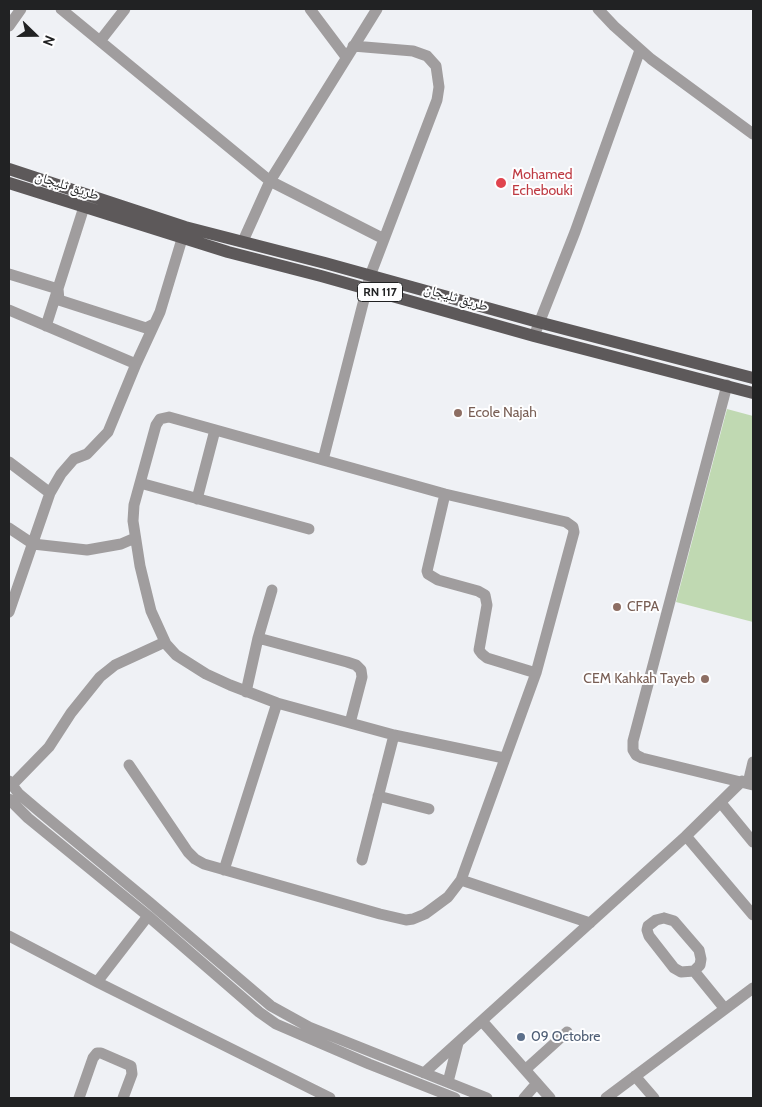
<!DOCTYPE html>
<html>
<head>
<meta charset="utf-8">
<style>
  body { margin:0 }
  #map { position:relative; width:762px; height:1107px; overflow:hidden; background:#eff1f5; font-family:Cabin,sans-serif }
  canvas { display:block }
  .frame { position:absolute; inset:0; border:10px solid #212223; pointer-events:none }
  .north { position:absolute; left:10px; top:10px; width:50px; height:50px; -webkit-text-stroke:4px #fefeff; paint-order:stroke; rotate:112deg; font-size:14px; font-weight:700; line-height:20px; text-align:center; color:#212223 }
  .north::after { content:''; display:block; margin:auto; width:18px; height:22px; background:#212223; clip-path:polygon(50% 0,100% 100%,50% 72%,0 100%) }
</style>
</head>
<body>
<div id="map">
<canvas width="762" height="1107"></canvas>
<div class="frame"></div>
<div class="north">N</div>
</div>
<script>
const ctx = document.querySelector('canvas').getContext('2d');
ctx.lineJoin = 'round';
function paint(path, color) {
  ctx.fillStyle = color;
  ctx.fill(path, 'evenodd');
}
function poly(rows) {
  const path = new Path2D();
  for (const r of rows) {
    path.moveTo(r[0], r[1]);
    for (let i = 2; i < r.length; i += 2) path.lineTo(r[i], r[i + 1]);
  }
  return path;
}
function strokePath(path, color, width, dash) {
  ctx.strokeStyle = color;
  ctx.lineWidth = width;
  ctx.lineCap = dash ? 'butt' : 'round';
  ctx.setLineDash(dash || []);
  ctx.stroke(path);
}
function drawText(font, color, halo, rows, align = 'center') {
  ctx.font = font + ' Cabin,"Noto Naskh Arabic",sans-serif';
  ctx.lineWidth = 4;
  ctx.setLineDash([]);
  ctx.textBaseline = 'middle';
  ctx.strokeStyle = halo;
  ctx.fillStyle = color;
  for (const [text, x, y, turn = 0] of rows) {
    ctx.save();
    ctx.translate(x, y);
    ctx.rotate((+turn || 0) * Math.PI / 180);
    ctx.textAlign = isNaN(turn) ? turn : align;
    if (halo) ctx.strokeText(text, 0, 0);
    ctx.fillText(text, 0, 0);
    ctx.restore();
  }
}
paint(poly([
  [727,409,753,416,753,622,676,602]
]), '#c0d9b2');
strokePath(poly([
  [61,9,270,181,384,239],
  [310,9,346,57],
  [598,9,614,26,651,59,753,134],
  [9,26,21,9],
  [100,41,125,9],
  [243,241,270,181,377,9],
  [9,274,58,289,59,300,146,328,154,324],
  [9,310,136,364],
  [46,326,84,207],
  [534,336,575,232,640,50],
  [727,385,633,741,633,750,636,755,642,758,753,785],
  [323,460,370,276,437,100,439,87,436,66,427,56,413,51,353,46],
  [9,462,50,493,9,612],
  [140,483,309,529],
  [50,493,61,474,74,459,87,454,108,432,136,364,160,312,185,229],
  [445,494,427,571,428,574,438,580,478,591,485,595,487,605,479,650,482,654,487,658,536,673],
  [197,499,215,430],
  [9,528,33,544,87,550,121,544,135,538],
  [258,638,347,662,356,665,361,670,362,677,350,723],
  [246,692,258,638,272,590],
  [129,765,188,852,195,859,204,864,380,914,406,920,413,919,425,914,448,897,461,880,536,673,574,532,573,527,566,522,445,494,169,417,160,419,156,425,134,505,133,521,140,566,151,611,166,644,176,655,206,674,230,685,277,703,394,735,504,758],
  [9,781,19,794,39,811,149,902,271,1006,309,1027,487,1098],
  [748,783,753,762],
  [12,785,49,747,71,713,100,677,115,665,165,642],
  [378,796,429,809],
  [9,799,28,818,148,916,259,1012,276,1024,369,1064,455,1098],
  [721,803,753,842],
  [686,836,742,781],
  [362,860,394,735],
  [224,870,277,703],
  [461,880,590,923],
  [664,918,674,921,699,950,701,959,700,965,694,971,681,972,674,968,649,936,647,930,648,926,656,920,664,918],
  [9,936,97,982,330,1098],
  [694,971,725,1009],
  [97,982,148,916],
  [482,1021,550,1098],
  [526,1069,567,1032],
  [424,1073,686,836,753,915],
  [635,1076,654,1098],
  [448,1082,458,1043],
  [79,1098,93,1058,97,1053,101,1053,131,1066,132,1074,123,1098],
  [524,1098,537,1083],
  [606,1098,753,988]
]), '#a09d9e', 11);
strokePath(poly([
  [9,169,185,227,325,263,538,322,753,378],
  [9,183,228,252,321,276,534,336,753,393]
]), '#5d595a', 12);
for (const [x, y, r, color] of [
  [501,183,6,"#e0444e"],
  [458,413,5,"#8d6e63"],
  [617,607,5,"#8d6e63"],
  [705,679,5,"#8d6e63"],
  [521,1037,5,"#5c6f8a"]
]) {
  const dot = new Path2D();
  dot.arc(x, y, r, 0, 2 * Math.PI);
  ctx.fillStyle = color;
  ctx.fill(dot);
  strokePath(dot, '#fefeff', 2);
}
for (const [x, y, w] of [
  [380,292,45]
]) {
  const box = new Path2D();
  box.roundRect(x - w / 2, y - 9.5, w, 19, 4);
  ctx.fillStyle = '#fefeff';
  ctx.fill(box);
  strokePath(box, '#212223', 1);
}
drawText('bold 12px', '#212223', null, [
  ["RN 117",380,292]
]);
drawText('14px', '#be3a42', '#fefeff', [
  ["Mohamed",512,175],
  ["Echebouki",512,191]
], 'left');
drawText('14px', '#212223', '#fefeff', [
  ["طريق ثليجان",67,186,18],
  ["طريق ثليجان",456,298,16]
]);
drawText('14px', '#785e54', '#fefeff', [
  ["Ecole Najah",468,413],
  ["CFPA",627,607],
  ["CEM Kahkah Tayeb",695,679,"right"]
], 'left');
drawText('14px', '#4e5e75', '#fefeff', [
  ["09 Octobre",531,1037]
], 'left');
</script>
</body>
</html>
